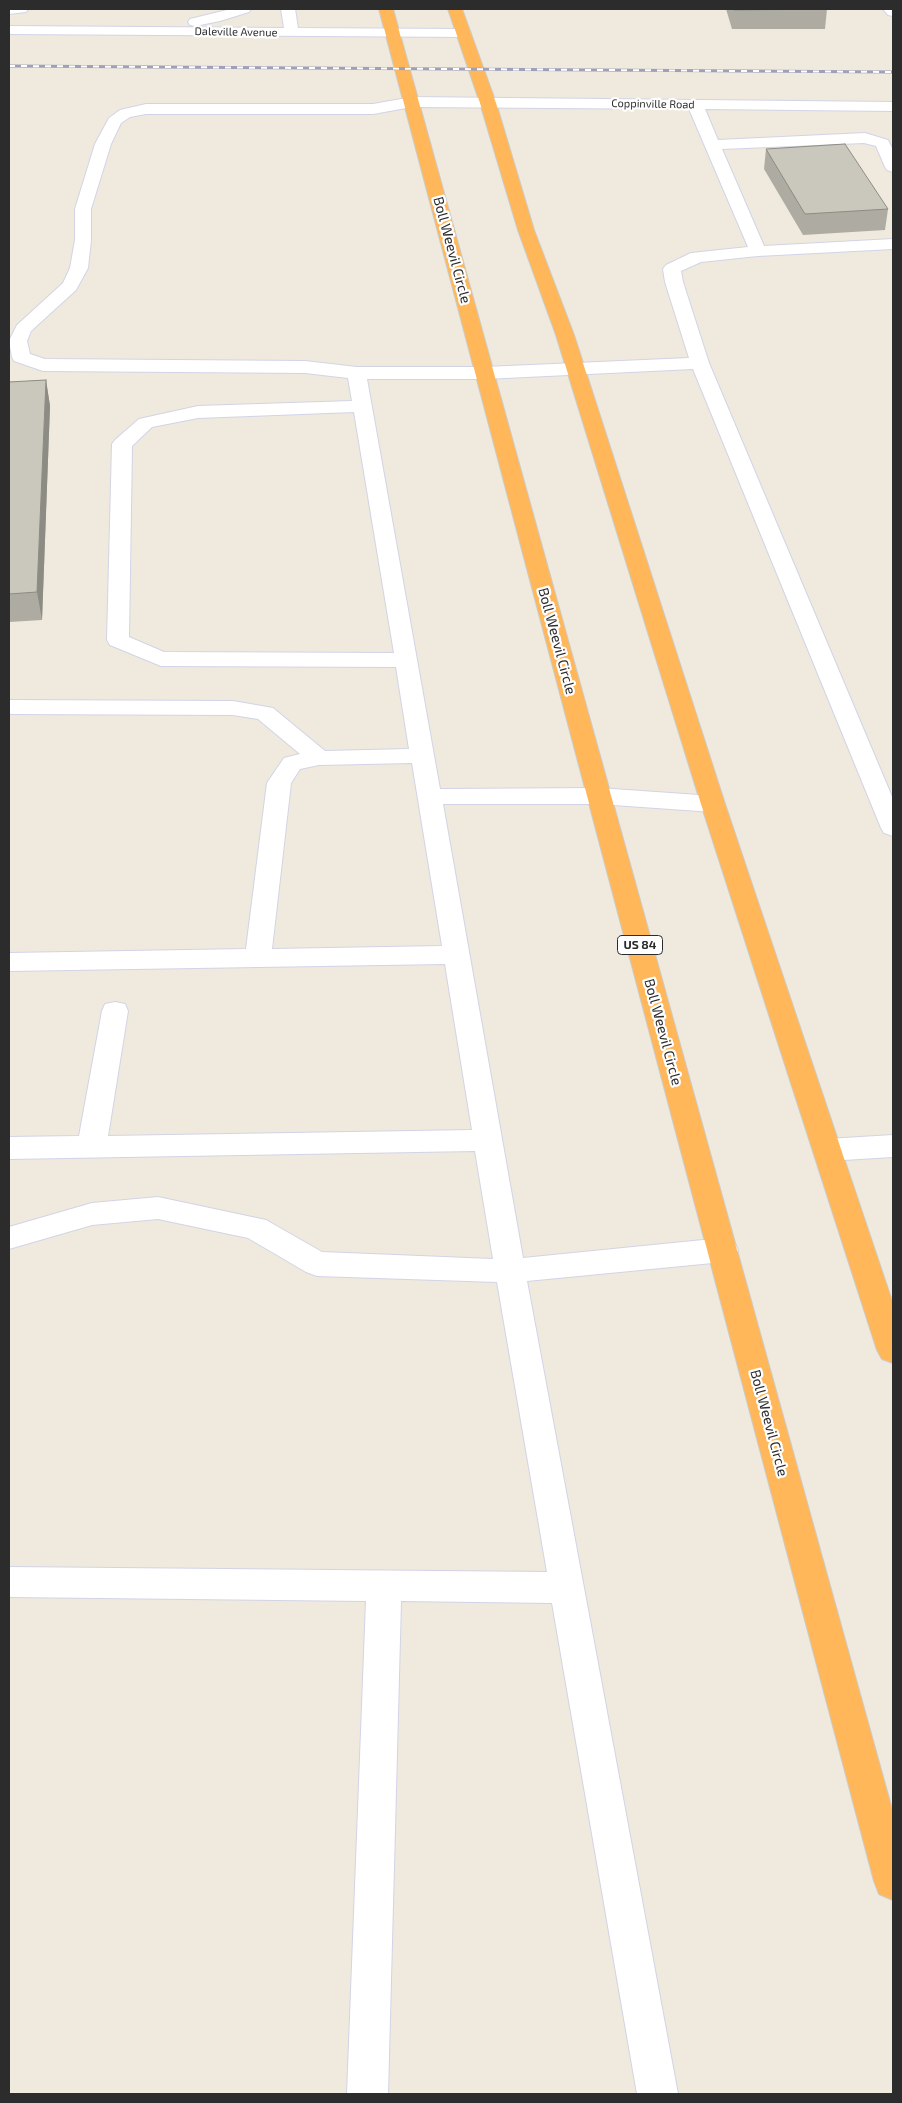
<!DOCTYPE html>
<html>
<head>
<meta charset="utf-8">
<style>
  body { margin:0 }
  #map { position:relative; width:902px; height:2103px; overflow:hidden; background:#efeadd; font-family:"Exo 2",sans-serif }
  canvas { display:block }
  .frame { position:absolute; inset:0; border:10px solid #2c2c2c; pointer-events:none }
</style>
</head>
<body>
<div id="map">
<canvas width="902" height="2103"></canvas>
<div class="frame"></div>
</div>
<script>
const ctx = document.querySelector('canvas').getContext('2d');
ctx.lineJoin = 'round';
function poly(rows) {
  const path = new Path2D();
  for (const r of rows) {
    path.moveTo(r[0], r[1]);
    for (let i = 2; i < r.length; i += 2) path.lineTo(r[i], r[i + 1]);
  }
  return path;
}
function strokePath(path, color, width, dash) {
  ctx.strokeStyle = color;
  ctx.lineWidth = width;
  ctx.lineCap = dash ? 'butt' : 'round';
  ctx.setLineDash(dash || []);
  ctx.stroke(path);
}
function paint(path, color) {
  ctx.fillStyle = color;
  ctx.fill(path, 'evenodd');
}
function drawText(font, color, halo, rows, align = 'center') {
  ctx.font = font + ' "Exo 2",sans-serif';
  ctx.lineWidth = 4.5;
  ctx.setLineDash([]);
  ctx.textBaseline = 'middle';
  ctx.strokeStyle = halo;
  ctx.fillStyle = color;
  for (const [text, x, y, turn = 0] of rows) {
    ctx.save();
    ctx.translate(x, y);
    ctx.rotate((+turn || 0) * Math.PI / 180);
    ctx.textAlign = isNaN(turn) ? turn : align;
    if (halo) ctx.strokeText(text, 0, 0);
    ctx.fillText(text, 0, 0);
    ctx.restore();
  }
}
const minor = poly([
  [9,9,28,9,26,12,9,14,9,9],
  [231,9,251,9,249,12,220,21,195,26,190,25,188,22,190,19,231,9],
  [281,9,295,9,298,28,464,29,469,30,471,33,469,36,464,37,9,34,9,26,284,28,281,9],
  [883,9,893,9,893,16,888,15,883,9],
  [412,97,893,102,893,111,705,109,718,140,865,133,888,140,893,150,893,172,887,170,885,167,876,146,864,143,722,149,764,246,893,239,893,249,758,256,701,262,681,271,683,282,709,363,893,799,893,836,884,833,881,828,693,369,485,379,367,379,440,789,599,788,713,796,722,799,725,804,722,809,713,812,599,804,443,804,523,1258,723,1238,734,1242,738,1250,734,1258,723,1262,527,1281,678,2094,637,2094,552,1603,401,1601,388,2094,347,2094,366,1601,9,1597,9,1567,547,1572,497,1282,317,1276,306,1272,248,1238,158,1219,92,1225,9,1249,9,1227,92,1203,158,1197,266,1220,322,1252,493,1259,475,1151,9,1159,9,1137,79,1136,102,1011,105,1004,115,1002,125,1004,128,1011,108,1136,472,1130,445,964,9,971,9,953,246,949,267,783,284,758,300,754,258,719,233,715,9,714,9,700,233,701,273,708,325,751,409,749,396,667,161,666,110,645,107,640,112,444,115,440,139,419,198,406,352,401,348,378,305,373,43,371,14,361,12,357,9,341,17,325,63,283,70,268,75,240,75,209,95,144,109,118,120,110,146,104,373,104,412,97],
  [412,107,689,109,748,247,691,253,666,265,663,269,665,282,689,358,485,367,357,367,305,361,45,359,30,354,27,341,31,331,76,290,88,268,91,240,91,209,111,144,121,123,130,117,146,114,373,114,412,107],
  [354,412,394,653,164,652,129,637,132,446,152,427,198,418,354,412],
  [412,763,442,946,272,949,291,783,300,769,319,765,412,763],
  [893,1135,893,1157,827,1161,817,1158,813,1150,817,1142,827,1139,893,1135]
]);
const highway = poly([
  [379,9,393,9,893,1813,893,1900,879,1894,874,1881,379,9],
  [448,9,462,9,496,103,534,230,574,335,725,804,893,1304,893,1363,882,1359,877,1350,701,804,556,335,518,230,480,103,448,9]
]);
strokePath(minor, '#d2d4e6', 2);
strokePath(highway, '#ccc', 2);
paint(minor, '#fff');
paint(highway, '#ffb759');
const rail = poly([
  [9,66,893,72]
]);
strokePath(rail, '#9f9fb9', 3);
strokePath(rail, '#fff', 2, [6]);
paint(poly([
  [726,9,827,9,825,29,732,29],
  [766,149,888,209,885,230,803,235,764,169],
  [46,380,50,406,42,620,9,622,9,382]
]), '#aeaca2');
paint(poly([
  [46,380,50,406,42,620,37,592]
]), '#8d8c84');
const building = poly([
  [733,9,827,9,734,10,733,9],
  [845,144,888,209,805,214,766,149,845,144],
  [46,380,37,592,9,594,9,382,46,380]
]);
paint(building, '#cac8bc');
strokePath(building, '#8d8c84', 1);
drawText('11px', '#2c2c2c', '#fff', [
  ["Daleville Avenue",236,32,1],
  ["Coppinville Road",653,104,1]
]);
for (const [x, y, w] of [
  [640,945,45]
]) {
  const box = new Path2D();
  box.roundRect(x - w / 2, y - 9.5, w, 19, 4);
  ctx.fillStyle = '#fff';
  ctx.fill(box);
  strokePath(box, '#2c2c2c', 1);
}
drawText('bold 12px', '#2c2c2c', null, [
  ["US 84",640,945]
]);
drawText('14px', '#2c2c2c', '#fff', [
  ["Boll Weevil Circle",452,250,75],
  ["Boll Weevil Circle",557,641,75],
  ["Boll Weevil Circle",663,1032,75],
  ["Boll Weevil Circle",769,1423,75]
]);
</script>
</body>
</html>
